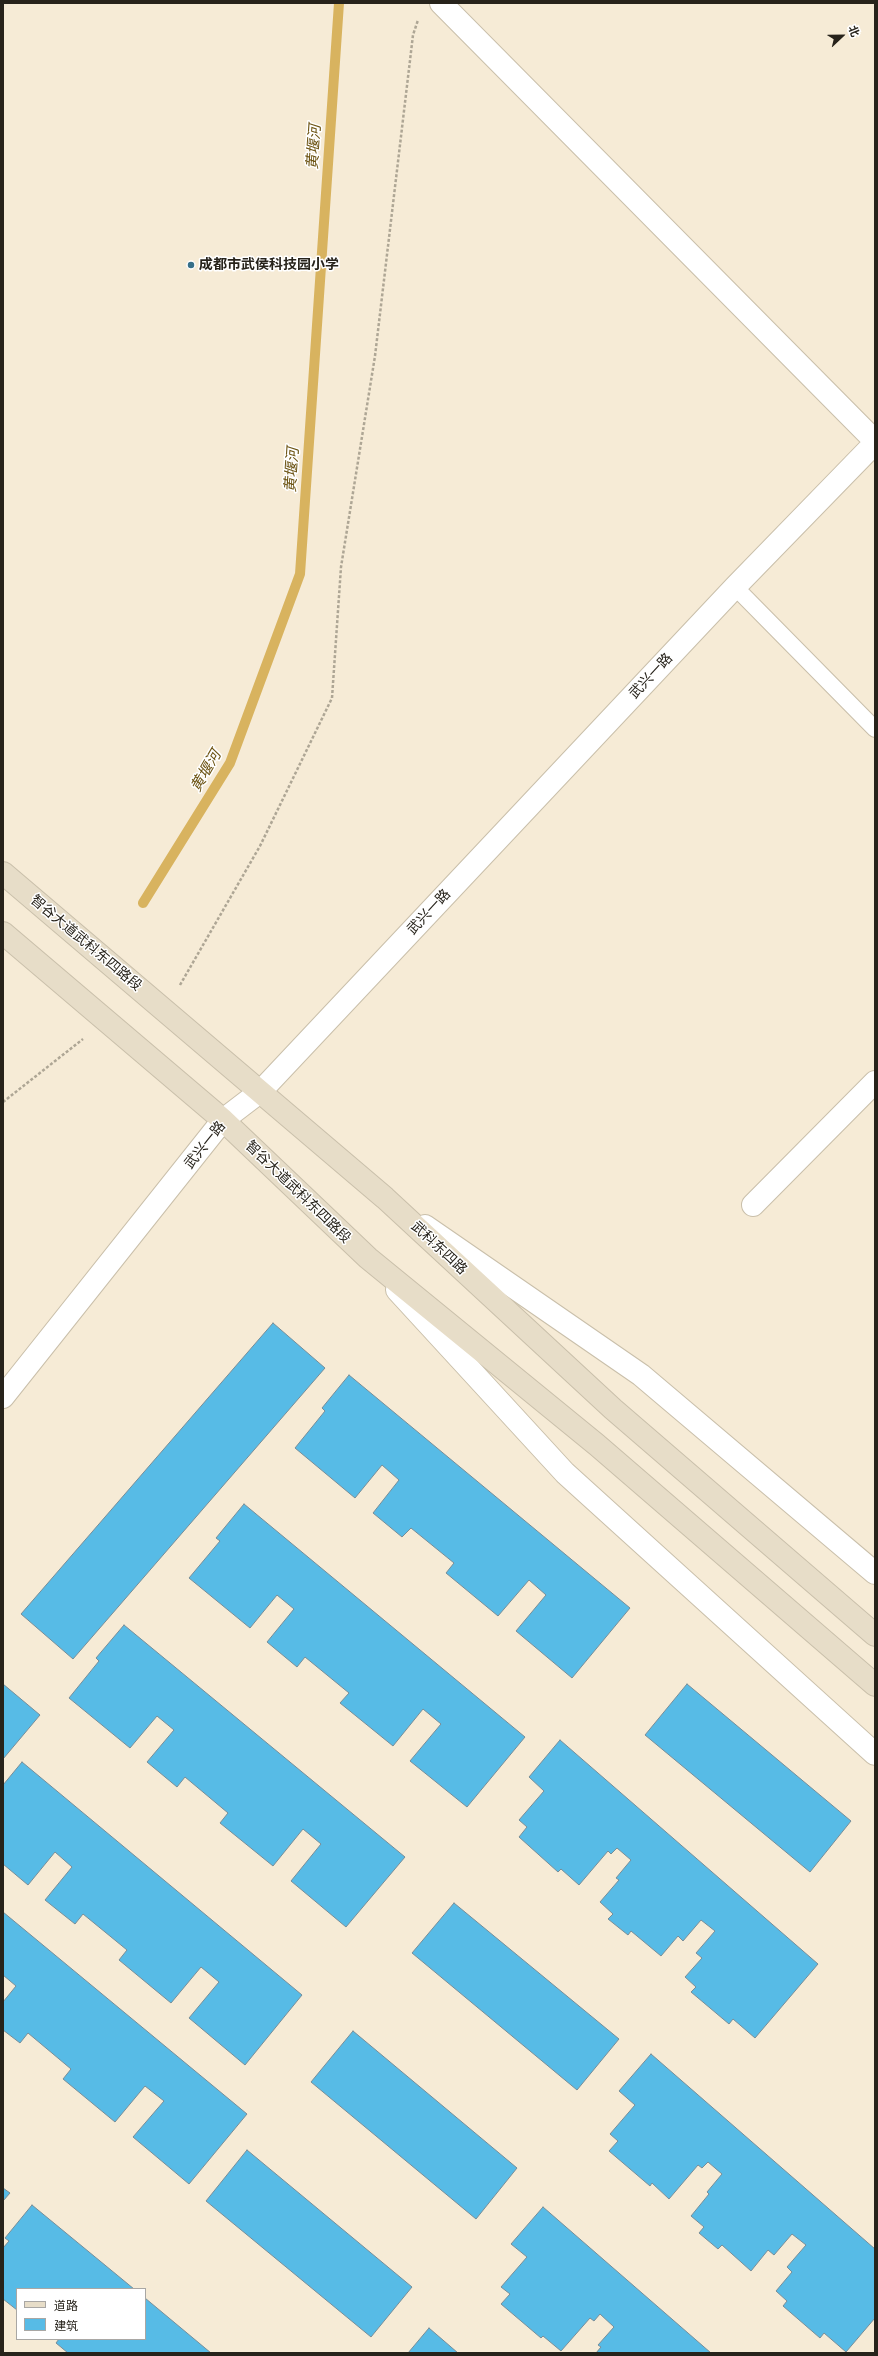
<!DOCTYPE html>
<html>
<head>
<meta charset="utf-8">
<style>
  body { margin:0 }
  #map { position:relative; width:878px; height:2356px; overflow:hidden; background:#f6ebd6; font-family:"Alegreya Sans","Noto Sans SC",sans-serif }
  canvas { display:block }
  .frame { position:absolute; inset:0; border:4px solid #27231b; pointer-events:none }
  .legend { position:absolute; left:16px; top:2288px; width:130px; height:52px; box-sizing:border-box; background:#fff; border:1px solid #a9a7a4; margin:0; padding:5px 7px; list-style:none; font-size:12px; color:#27231b }
  .legend li { display:flex; align-items:center; gap:8px; height:20px }
  .legend b { width:20px; border:1px solid #a9a7a4 }
  .north { position:absolute; left:822px; top:16px; width:40px; height:40px; -webkit-text-stroke:3px #fff; paint-order:stroke; rotate:68deg; font-size:11px; font-weight:700; line-height:16px; text-align:center; color:#27231b }
  .north::after { content:''; display:block; margin:auto; width:14px; height:18px; background:#27231b; clip-path:polygon(50% 0,100% 100%,50% 72%,0 100%) }
</style>
</head>
<body>
<div id="map">
<canvas width="878" height="2356"></canvas>
<div class="frame"></div>
<ul class="legend">
<li><b style="height:5px;background:#e7ddc8"></b>道路</li>
<li><b style="height:11px;background:#57bbe6"></b>建筑</li>
</ul>
<div class="north">北</div>
</div>
<script>
const ctx = document.querySelector('canvas').getContext('2d');
ctx.lineJoin = 'round';
function poly(rows) {
  const path = new Path2D();
  for (const r of rows) {
    path.moveTo(r[0], r[1]);
    for (let i = 2; i < r.length; i += 2) path.lineTo(r[i], r[i + 1]);
  }
  return path;
}
function strokePath(path, color, width, dash) {
  ctx.strokeStyle = color;
  ctx.lineWidth = width;
  ctx.lineCap = dash ? 'butt' : 'round';
  ctx.setLineDash(dash || []);
  ctx.stroke(path);
}
function paint(path, color) {
  ctx.fillStyle = color;
  ctx.fill(path, 'evenodd');
}
function drawText(font, color, halo, rows, align = 'center') {
  ctx.font = font + ' "Alegreya Sans","Noto Sans SC",sans-serif';
  ctx.lineWidth = 3;
  ctx.setLineDash([]);
  ctx.textBaseline = 'middle';
  ctx.strokeStyle = halo;
  ctx.fillStyle = color;
  for (const [text, x, y, turn = 0] of rows) {
    ctx.save();
    ctx.translate(x, y);
    ctx.rotate((+turn || 0) * Math.PI / 180);
    ctx.textAlign = isNaN(turn) ? turn : align;
    if (halo) ctx.strokeText(text, 0, 0);
    ctx.fillText(text, 0, 0);
    ctx.restore();
  }
}
strokePath(poly([
  [143,903,230,763,300,574,339,3]
]), '#d8b35f', 10);
const building = poly([
  [273,1323,325,1368,73,1659,21,1614,273,1323],
  [349,1375,630,1608,572,1678,516,1631,546,1595,529,1580,498,1616,446,1573,454,1563,411,1528,402,1537,373,1513,399,1480,382,1465,355,1498,295,1448,325,1411,322,1408,349,1375],
  [244,1504,525,1737,467,1807,410,1761,441,1724,423,1709,393,1746,340,1703,349,1693,305,1657,297,1667,267,1642,294,1609,277,1595,250,1628,189,1578,220,1541,216,1538,244,1504],
  [124,1625,405,1857,346,1927,291,1881,321,1844,303,1829,273,1866,220,1823,228,1813,185,1777,177,1787,147,1762,174,1730,157,1716,130,1748,69,1698,99,1661,96,1658,124,1625],
  [3,1684,40,1715,3,1759,3,1684],
  [687,1684,851,1821,810,1872,645,1735,687,1684],
  [560,1740,818,1964,755,2038,733,2019,729,2024,691,1992,696,1987,685,1977,702,1958,696,1953,715,1931,701,1920,683,1941,678,1936,661,1956,631,1931,628,1935,608,1919,613,1914,600,1902,619,1880,616,1878,631,1860,617,1848,611,1854,608,1851,579,1885,561,1869,558,1872,519,1837,527,1827,519,1820,544,1791,529,1777,560,1740],
  [22,1762,302,1995,245,2065,189,2018,219,1982,201,1967,171,2003,119,1960,127,1950,83,1914,75,1924,45,1900,72,1867,55,1852,28,1885,3,1864,3,1785,22,1762],
  [454,1903,619,2039,577,2090,412,1953,454,1903],
  [3,1912,247,2114,189,2184,133,2137,164,2101,145,2086,115,2122,63,2079,71,2069,28,2033,20,2043,3,2030,3,2002,16,1986,3,1975,3,1912],
  [353,2031,517,2168,476,2219,311,2082,353,2031],
  [651,2054,875,2249,875,2318,846,2352,824,2333,820,2338,783,2306,787,2301,776,2291,792,2272,787,2267,806,2245,792,2234,774,2255,768,2250,751,2271,722,2245,718,2249,699,2233,704,2227,691,2216,709,2194,707,2192,722,2174,708,2162,702,2168,698,2165,669,2199,652,2183,650,2186,609,2151,618,2141,610,2134,635,2105,619,2091,651,2054],
  [247,2150,412,2287,371,2337,206,2201,247,2150],
  [3,2188,10,2193,3,2201,3,2188],
  [32,2205,134,2289,17,2289,17,2310,3,2299,3,2248,9,2241,5,2238,32,2205],
  [543,2207,711,2353,596,2353,601,2347,598,2345,614,2327,600,2314,594,2321,590,2318,561,2351,543,2336,541,2338,501,2304,510,2294,501,2287,527,2257,511,2244,543,2207],
  [145,2298,211,2353,68,2353,56,2343,59,2339,145,2339,145,2298],
  [429,2328,458,2353,408,2353,429,2328]
]);
paint(building, '#57bbe6');
strokePath(building, '#778d98', 1);
const service = poly([
  [735,587,875,729]
]);
const minor = poly([
  [441,3,875,441],
  [753,1205,875,1082],
  [3,1397,223,1120,261,1091,735,587,875,443]
]);
const tertiary = poly([
  [425,1226,641,1375,875,1573],
  [397,1290,565,1473,875,1754]
]);
const secondary = poly([
  [3,873,385,1198,613,1409,875,1635],
  [3,933,223,1120,368,1258,597,1445,875,1685]
]);
strokePath(service, '#c9bfaa', 18);
strokePath(minor, '#c9bfaa', 24);
strokePath(tertiary, '#c9bfaa', 24);
strokePath(secondary, '#c9bfaa', 24);
strokePath(poly([
  [180,985,260,846,332,698,341,567,375,356,413,35,418,20],
  [3,1102,83,1039]
]), '#aea695', 2.5, [3, 2]);
strokePath(service, '#fff', 16);
strokePath(minor, '#fff', 22);
strokePath(tertiary, '#fff', 22);
strokePath(secondary, '#e7ddc8', 22);
for (const [x, y, r, color] of [
  [191,265,4,"#366f89"]
]) {
  const dot = new Path2D();
  dot.arc(x, y, r, 0, 2 * Math.PI);
  ctx.fillStyle = color;
  ctx.fill(dot);
  strokePath(dot, '#fff', 1.5);
}
drawText('bold 14px', '#27231b', '#fff', [
  ["成都市武侯科技园小学",199,265]
], 'left');
drawText('14px', '#27231b', '#fff', [
  ["武兴一路",651,676,-47],
  ["武兴一路",429,912,-47],
  ["智谷大道武科东四路段",86,943,40],
  ["武兴一路",205,1145,-51],
  ["智谷大道武科东四路段",298,1192,44],
  ["武科东四路",439,1248,43]
]);
drawText('italic 15px', '#6c5312', '#fff', [
  ["黄堰河",314,147,-86],
  ["黄堰河",292,470,-86],
  ["黄堰河",206,771,-60]
]);
</script>
</body>
</html>
